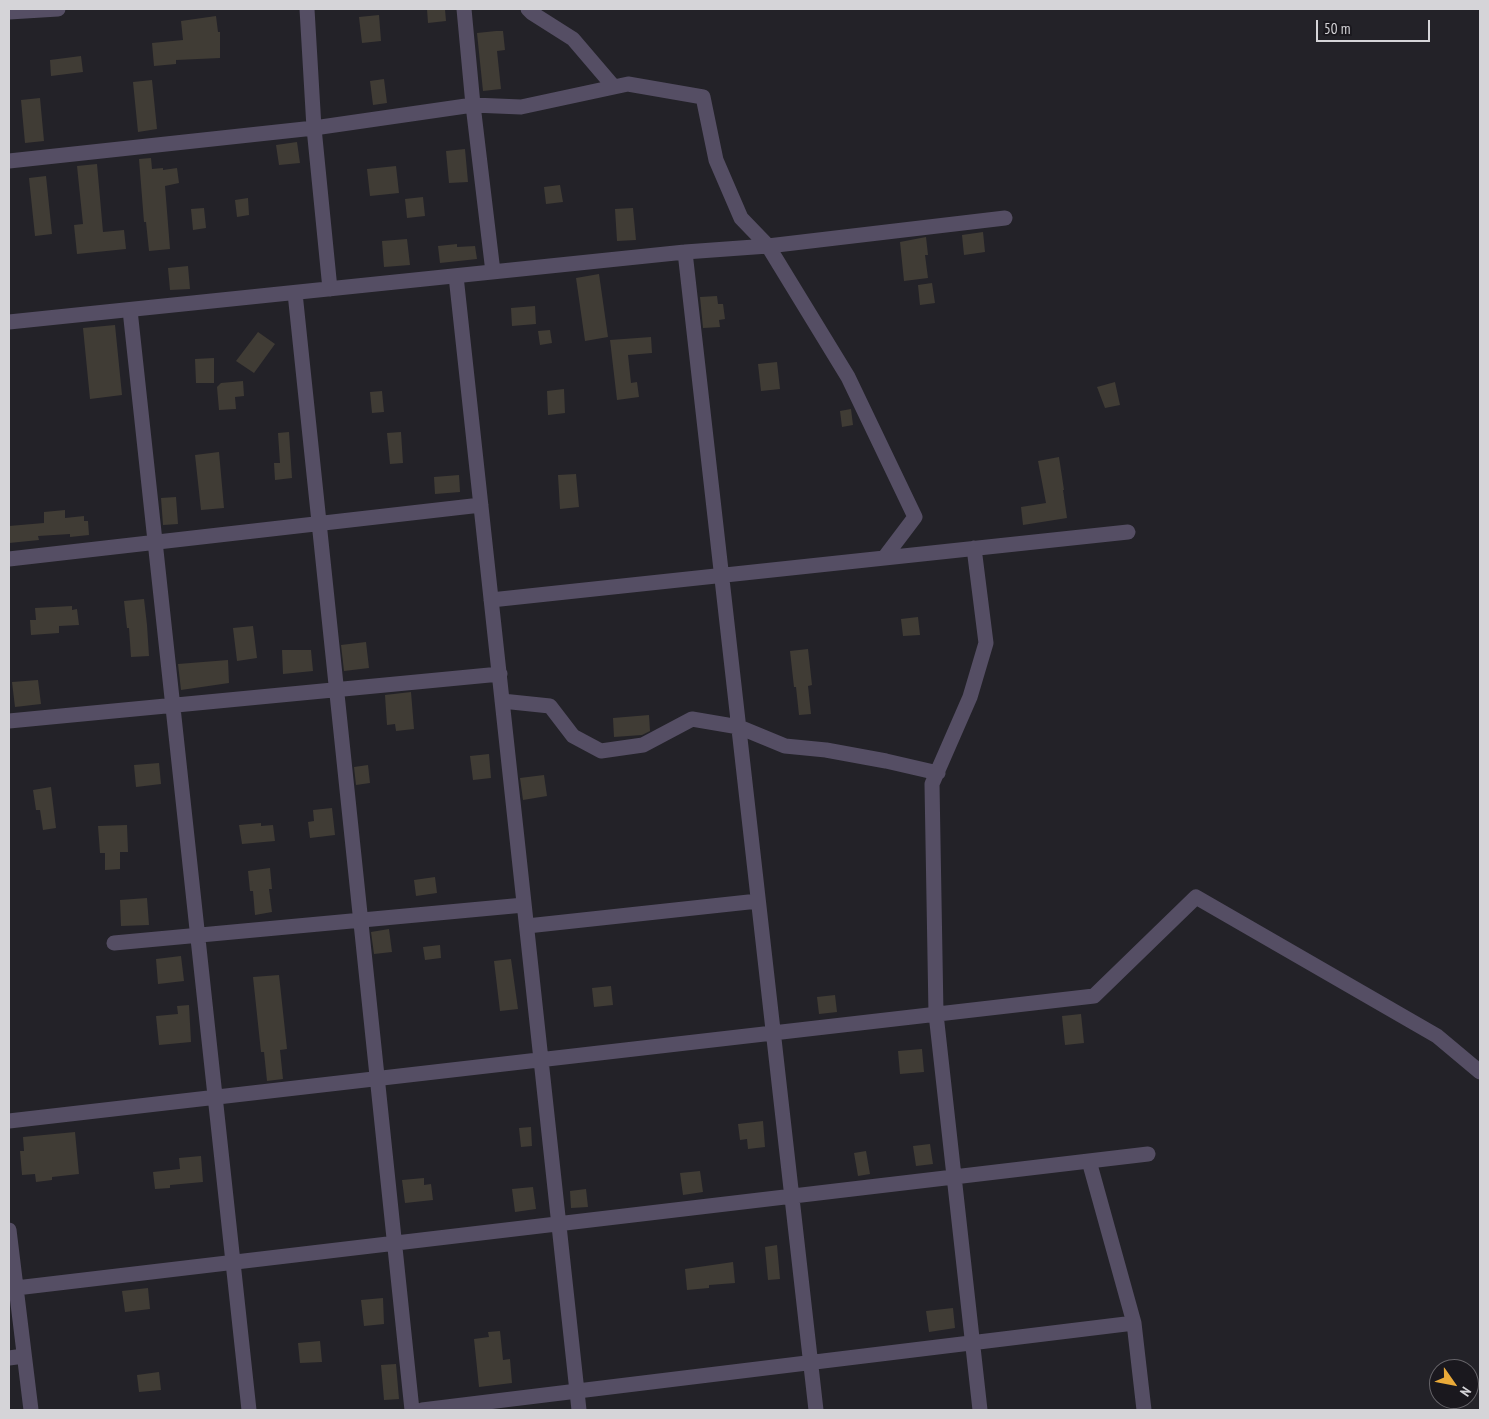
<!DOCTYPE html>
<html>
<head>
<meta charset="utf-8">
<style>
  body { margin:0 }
  #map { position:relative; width:1489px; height:1419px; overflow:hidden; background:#232228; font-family:"PT Sans Narrow",sans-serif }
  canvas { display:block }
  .frame { position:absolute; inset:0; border:10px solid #d5d4d8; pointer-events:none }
  .north { position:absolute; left:1429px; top:1359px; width:50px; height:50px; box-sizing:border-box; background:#1a181e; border:1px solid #656368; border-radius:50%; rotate:123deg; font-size:14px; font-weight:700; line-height:20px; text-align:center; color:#d5d4d8 }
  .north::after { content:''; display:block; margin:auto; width:18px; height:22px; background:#eaaa39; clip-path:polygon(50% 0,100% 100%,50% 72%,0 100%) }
  .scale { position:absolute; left:1316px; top:20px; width:114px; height:22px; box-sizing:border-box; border:2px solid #d5d4d8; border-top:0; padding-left:6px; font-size:15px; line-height:18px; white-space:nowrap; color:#d5d4d8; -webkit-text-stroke:4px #1a181e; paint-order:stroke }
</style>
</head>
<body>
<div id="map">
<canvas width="1489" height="1419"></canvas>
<div class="frame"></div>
<div class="north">N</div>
<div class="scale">50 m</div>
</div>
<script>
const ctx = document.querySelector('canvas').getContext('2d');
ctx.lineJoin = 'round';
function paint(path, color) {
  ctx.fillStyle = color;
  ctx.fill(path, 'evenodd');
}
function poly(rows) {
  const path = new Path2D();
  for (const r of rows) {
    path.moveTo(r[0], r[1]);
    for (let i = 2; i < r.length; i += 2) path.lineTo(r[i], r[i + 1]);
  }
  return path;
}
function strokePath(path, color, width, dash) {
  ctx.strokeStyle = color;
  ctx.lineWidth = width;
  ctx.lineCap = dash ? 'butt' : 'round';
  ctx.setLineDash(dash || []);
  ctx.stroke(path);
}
paint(poly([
  [427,9,445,9,446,21,428,23],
  [379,15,381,41,362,43,359,17],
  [216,16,218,32,220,32,220,58,176,60,176,64,154,66,152,43,183,40,181,21],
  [496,31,503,31,505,50,497,51,501,89,483,91,477,33],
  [81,56,83,72,51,76,50,60],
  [384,79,387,103,373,105,370,81],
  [152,80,157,129,138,132,133,82],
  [40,98,44,141,25,143,21,100],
  [297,142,300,163,279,165,276,145],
  [465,149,468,182,449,183,446,151],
  [151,158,152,169,163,168,163,170,177,168,179,183,165,186,170,249,149,251,146,222,144,222,139,159],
  [97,164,103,232,124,230,126,249,77,254,74,225,83,224,77,166],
  [396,166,399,193,370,196,367,169],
  [46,176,52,234,35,236,29,178],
  [560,185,563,202,546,204,544,187],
  [423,197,425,216,407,218,405,199],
  [248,198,249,215,237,217,235,200],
  [204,208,206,228,193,230,191,209],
  [633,208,636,240,617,241,615,209],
  [983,232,985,252,964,255,962,235],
  [926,237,928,255,925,255,928,278,904,281,900,242],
  [407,239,410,265,384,267,382,241],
  [457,244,457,247,475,246,477,259,440,263,438,246],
  [188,266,190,289,170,290,168,268],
  [599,274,608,337,585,341,576,278],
  [932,283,935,303,920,305,918,285],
  [717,296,718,304,723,304,725,319,719,320,720,327,703,328,700,297],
  [535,306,536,324,512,326,511,308],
  [115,325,122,395,90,399,83,328],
  [550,330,552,343,540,345,538,331],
  [258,332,275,344,254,373,236,361],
  [651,337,652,353,628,355,631,383,637,382,639,397,617,400,610,340],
  [214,358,214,383,196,383,195,359],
  [777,362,780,389,761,391,758,364],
  [243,381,244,396,235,397,236,409,219,410,217,387,221,383],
  [1115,382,1120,405,1105,408,1097,387],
  [564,389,565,413,548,415,547,391],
  [382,391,384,412,372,413,370,392],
  [851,409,853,425,842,427,840,411],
  [289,432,292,478,275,480,274,463,280,463,278,433],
  [401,432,403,463,390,464,387,433],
  [219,452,224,508,201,510,195,455],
  [1059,457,1064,490,1063,490,1067,518,1023,525,1021,507,1046,503,1038,461],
  [576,474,579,507,560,509,558,475],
  [459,475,460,492,435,494,434,477],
  [176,497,178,524,163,525,161,498],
  [65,510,65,518,84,516,84,521,88,521,89,535,70,537,70,534,38,536,39,540,9,543,9,526,44,523,44,512],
  [144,599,147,625,149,656,131,657,129,628,127,628,124,601],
  [72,606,72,610,77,609,79,625,59,626,59,633,31,635,30,620,36,620,35,608],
  [918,617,920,635,903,636,901,619],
  [253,626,257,658,237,661,233,628],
  [366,642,369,668,344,671,341,645],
  [808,649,812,685,808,686,811,714,799,715,796,687,794,687,790,651],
  [282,650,311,650,313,671,283,674],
  [228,660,229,683,181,690,178,664],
  [38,680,41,704,15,707,12,682],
  [411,692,414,729,396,731,395,724,387,725,385,695],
  [649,715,650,731,642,735,614,737,613,718],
  [489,754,491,778,473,780,470,756],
  [159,763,161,784,136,787,134,765],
  [368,765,370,783,356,785,354,767],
  [544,775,547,796,523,800,520,778],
  [51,787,56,828,43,830,40,810,36,810,33,790],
  [332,808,335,835,310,838,308,822,314,821,313,810],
  [261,823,261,826,273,825,275,841,242,844,239,825],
  [127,825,128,852,120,852,120,869,105,870,105,853,100,853,98,826],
  [270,868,272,889,269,889,272,912,255,915,253,891,250,891,248,871],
  [435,877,437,893,416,896,414,880],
  [147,898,149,925,121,926,120,900],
  [389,929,392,952,374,954,371,932],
  [440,945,441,958,425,960,423,947],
  [181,956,184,981,158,984,156,959],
  [511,959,518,1009,500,1011,494,961],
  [279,975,287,1049,280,1050,283,1079,267,1081,264,1052,261,1052,253,977],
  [611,986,613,1005,594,1007,592,988],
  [835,995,837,1012,819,1014,817,997],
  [189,1005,191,1042,159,1045,156,1016,178,1014,177,1006],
  [1081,1014,1084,1043,1065,1045,1062,1016],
  [922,1049,924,1072,900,1074,898,1051],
  [763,1121,765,1147,748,1149,747,1139,740,1140,738,1124],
  [531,1127,532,1146,521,1147,519,1128],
  [75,1132,79,1174,52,1177,52,1180,36,1182,35,1174,22,1175,20,1151,24,1151,23,1137],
  [930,1144,933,1164,916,1166,913,1146],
  [866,1151,870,1174,858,1176,854,1153],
  [201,1156,203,1182,170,1185,170,1188,155,1189,153,1172,180,1169,179,1158],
  [700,1171,703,1192,683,1195,680,1173],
  [424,1178,424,1185,431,1184,433,1200,405,1203,402,1180],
  [533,1187,536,1209,515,1212,512,1189],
  [586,1189,588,1207,571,1208,570,1191],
  [777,1245,780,1279,768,1280,765,1247],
  [733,1262,735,1283,709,1285,709,1288,687,1290,685,1269],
  [148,1288,150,1309,125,1312,122,1291],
  [383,1298,384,1324,364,1326,361,1300],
  [953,1308,955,1328,929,1332,926,1311],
  [500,1331,503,1360,510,1359,512,1383,479,1387,474,1339,489,1337,488,1332],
  [320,1341,322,1362,300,1363,298,1343],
  [396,1364,399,1399,384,1400,381,1365],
  [159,1372,161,1390,139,1392,137,1375]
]), '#403c35');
strokePath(poly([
  [307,9,314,128,330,289],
  [464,9,473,105,493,272],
  [528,9,532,13,573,39,614,87],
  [9,12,58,9],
  [9,161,314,128,473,105,521,107,628,84,703,97,716,160,741,218,768,246,848,377,915,517,884,558],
  [685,252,816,1410],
  [456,276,579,1410],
  [295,293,412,1410],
  [130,310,249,1410],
  [9,322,685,252,768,246,1005,218],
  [974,548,986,643,970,697,932,784,936,1014,980,1410],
  [9,559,481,505],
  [491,600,1128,532],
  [502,701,550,706,573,736,601,751,643,745,692,719,739,727,785,746,826,750,886,761,938,773],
  [9,721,500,674],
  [527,926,758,901],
  [114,943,524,905],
  [9,1121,1094,996,1196,897,1437,1036,1480,1072],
  [1089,1161,1134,1323,1144,1410],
  [9,1230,31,1410],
  [16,1288,1148,1154],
  [9,1358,24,1356],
  [422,1410,1134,1323]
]), '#554e64', 15);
</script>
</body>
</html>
